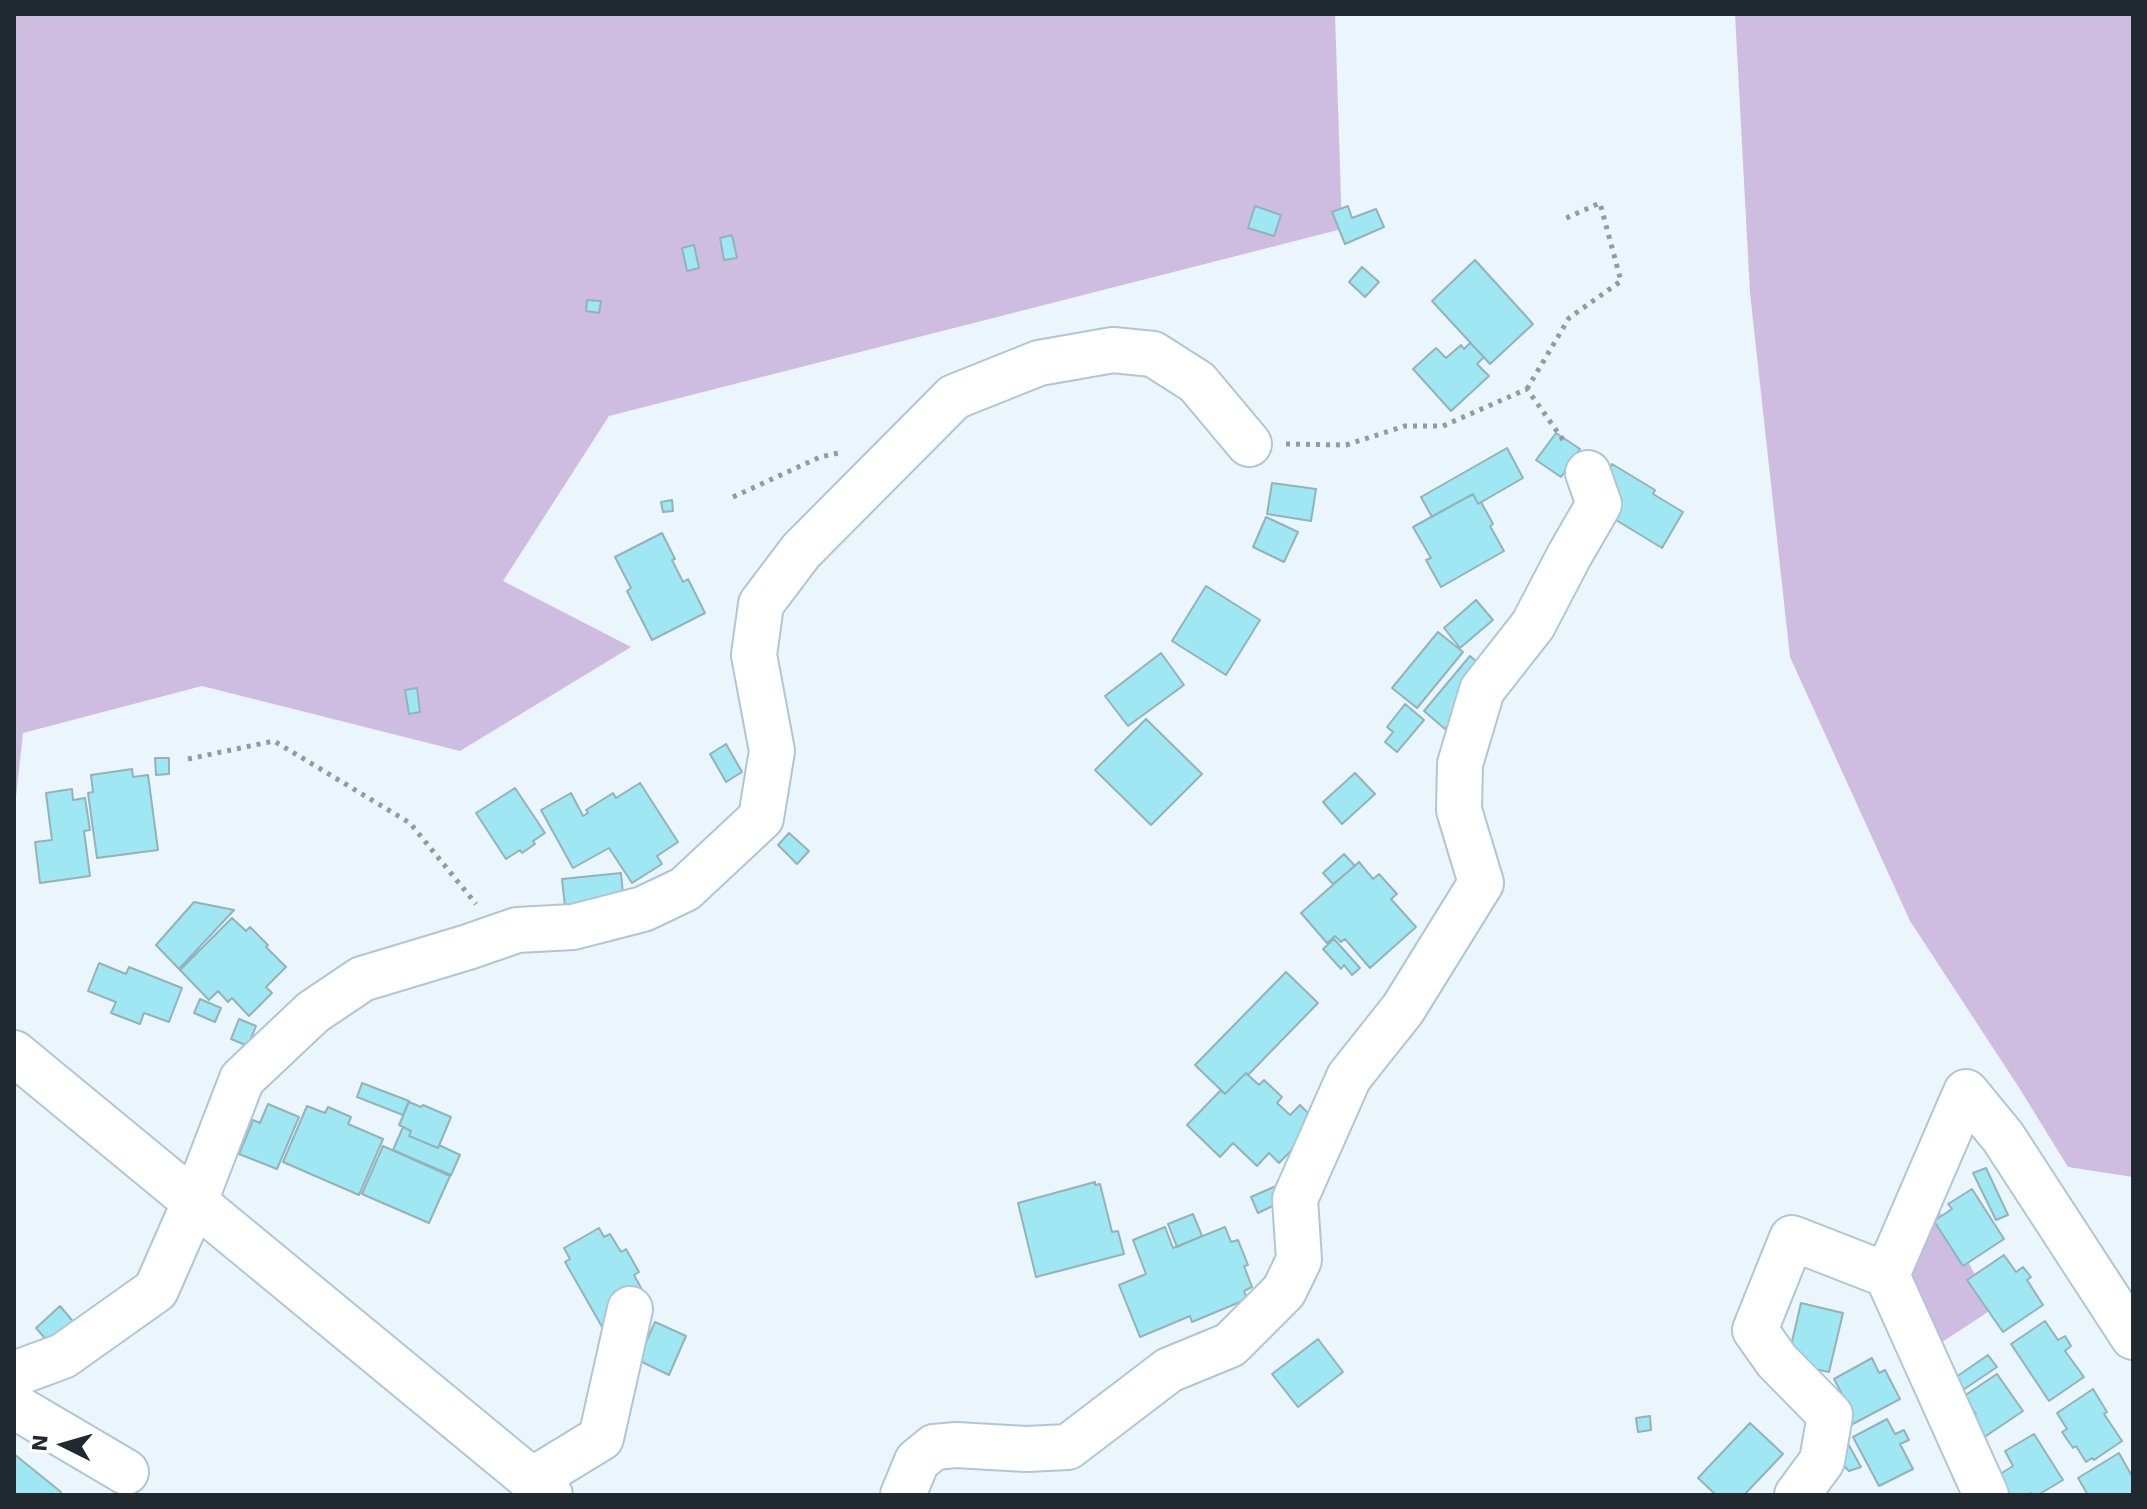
<!DOCTYPE html>
<html>
<head>
<meta charset="utf-8">
<style>
  body { margin:0 }
  #map { position:relative; width:2147px; height:1509px; overflow:hidden; background:#ebf5fc; font-family:"Work Sans",sans-serif }
  canvas { display:block }
  .frame { position:absolute; inset:0; border:16px solid #202930; pointer-events:none }
  .north { position:absolute; left:24px; top:1405px; width:80px; height:80px; -webkit-text-stroke:6px #fff; paint-order:stroke; rotate:275deg; font-size:22px; font-weight:700; line-height:32px; text-align:center; color:#202930 }
  .north::after { content:''; display:block; margin:auto; width:28px; height:36px; background:#202930; clip-path:polygon(50% 0,100% 100%,50% 72%,0 100%) }
</style>
</head>
<body>
<div id="map">
<canvas width="2147" height="1509"></canvas>
<div class="frame"></div>
<div class="north">N</div>
</div>
<script>
const ctx = document.querySelector('canvas').getContext('2d');
ctx.lineJoin = 'round';
function paint(path, color) {
  ctx.fillStyle = color;
  ctx.fill(path, 'evenodd');
}
function poly(rows) {
  const path = new Path2D();
  for (const r of rows) {
    path.moveTo(r[0], r[1]);
    for (let i = 2; i < r.length; i += 2) path.lineTo(r[i], r[i + 1]);
  }
  return path;
}
function strokePath(path, color, width, dash) {
  ctx.strokeStyle = color;
  ctx.lineWidth = width;
  ctx.lineCap = dash ? 'butt' : 'round';
  ctx.setLineDash(dash || []);
  ctx.stroke(path);
}
paint(poly([
  [16,14,1335,14,1342,229,609,416,503,581,631,647,460,751,202,686,23,733,14,815,14,15],
  [1735,14,2133,14,2133,1177,2068,1167,2018,1086,1910,921,1790,657,1750,293],
  [1932,1198,1994,1308,1936,1346,1899,1275]
]), '#cfbce1');
const building = poly([
  [1255,206,1281,215,1274,236,1248,228,1255,206],
  [1348,206,1352,218,1376,209,1384,227,1345,244,1332,212,1348,206],
  [732,235,737,258,724,260,720,238,732,235],
  [694,245,699,268,687,271,682,248,694,245],
  [1475,260,1533,324,1490,364,1432,301,1475,260],
  [1362,267,1379,282,1365,297,1349,282,1362,267],
  [587,300,601,301,599,313,586,311,587,300],
  [1470,343,1484,357,1477,364,1489,376,1451,411,1413,369,1436,348,1446,358,1461,345,1464,349,1470,343],
  [1556,433,1580,449,1561,477,1536,460,1556,433],
  [1507,448,1523,478,1478,504,1473,494,1432,517,1421,497,1507,448],
  [1612,464,1655,490,1653,494,1683,512,1662,548,1588,503,1612,464],
  [1272,483,1316,489,1311,521,1267,514,1272,483],
  [1473,494,1478,504,1481,502,1493,524,1490,526,1504,551,1441,587,1426,560,1431,558,1413,527,1473,494],
  [672,500,673,511,663,512,661,502,672,500],
  [1266,517,1298,532,1284,562,1253,547,1266,517],
  [662,533,675,559,672,560,683,582,688,579,705,613,652,640,627,591,631,588,615,557,662,533],
  [1206,586,1260,620,1226,675,1172,641,1206,586],
  [1476,600,1493,620,1460,648,1444,628,1476,600],
  [1438,632,1463,652,1417,708,1392,688,1438,632],
  [1161,653,1184,685,1128,726,1105,696,1161,653],
  [1470,656,1490,673,1445,729,1424,711,1470,656],
  [417,688,420,712,409,714,405,690,417,688],
  [1405,704,1424,720,1397,752,1385,742,1393,732,1387,727,1405,704],
  [1146,719,1202,774,1151,825,1095,770,1146,719],
  [726,744,742,772,726,782,710,754,726,744],
  [155,758,169,758,169,774,156,775,155,758],
  [132,769,133,777,148,775,158,850,97,858,88,793,93,792,91,775,132,769],
  [1355,773,1375,794,1342,824,1323,802,1355,773],
  [640,783,678,842,657,856,662,864,632,883,609,848,573,868,541,810,571,793,583,816,588,813,586,810,613,793,616,798,640,783],
  [515,788,545,833,533,841,535,844,522,853,520,850,506,859,476,813,515,788],
  [72,789,73,800,85,798,90,830,84,831,90,876,40,883,35,842,52,840,46,793,72,789],
  [789,833,809,851,797,864,778,845,789,833],
  [1344,854,1355,866,1333,884,1323,873,1344,854],
  [1359,862,1373,879,1379,874,1397,894,1391,899,1416,927,1370,968,1345,939,1341,942,1335,936,1327,943,1301,913,1359,862],
  [621,873,624,904,566,916,562,879,621,873],
  [194,902,234,910,179,969,156,945,194,902],
  [232,918,246,931,250,927,268,945,266,947,286,967,266,987,272,993,249,1016,232,998,228,1002,218,991,209,1000,180,970,232,918],
  [1334,939,1360,968,1352,975,1344,965,1341,969,1323,949,1334,939],
  [99,963,126,974,129,967,182,988,169,1022,144,1013,140,1024,111,1013,116,1002,88,991,99,963],
  [1286,972,1318,1003,1248,1075,1246,1073,1225,1094,1195,1065,1286,972],
  [200,999,221,1008,215,1022,194,1013,200,999],
  [239,1019,256,1026,248,1046,231,1039,239,1019],
  [1246,1073,1259,1085,1264,1080,1282,1097,1277,1103,1290,1115,1300,1105,1318,1123,1279,1163,1269,1153,1257,1166,1233,1143,1220,1157,1187,1125,1221,1090,1225,1094,1246,1073],
  [362,1083,409,1101,403,1115,357,1097,362,1083],
  [409,1102,421,1107,423,1105,451,1117,438,1148,409,1136,411,1131,399,1125,409,1102],
  [268,1104,299,1117,277,1169,239,1154,253,1120,260,1123,268,1104],
  [307,1106,325,1113,328,1107,351,1117,348,1124,383,1139,359,1195,283,1162,307,1106],
  [403,1127,411,1131,409,1136,438,1148,439,1145,460,1155,451,1175,393,1150,403,1127],
  [383,1146,450,1176,429,1223,362,1194,383,1146],
  [1986,1168,2008,1215,1996,1220,1973,1173,1986,1168],
  [1095,1182,1095,1185,1100,1184,1112,1232,1118,1231,1124,1254,1036,1277,1018,1203,1095,1182],
  [1276,1186,1283,1201,1258,1213,1251,1197,1276,1186],
  [1972,1189,2004,1239,1963,1266,1934,1221,1952,1209,1948,1204,1972,1189],
  [1193,1214,1202,1236,1177,1247,1168,1224,1193,1214],
  [1165,1227,1173,1248,1225,1227,1231,1242,1238,1240,1248,1265,1244,1266,1252,1287,1244,1291,1247,1299,1192,1322,1190,1316,1140,1337,1119,1285,1146,1274,1133,1240,1165,1227],
  [599,1228,604,1237,610,1234,621,1252,626,1249,639,1272,634,1275,651,1306,605,1332,565,1262,570,1259,564,1248,599,1228],
  [2004,1255,2016,1272,2023,1267,2031,1277,2027,1280,2043,1305,2003,1332,1967,1280,2004,1255],
  [1801,1303,1843,1313,1829,1372,1787,1363,1801,1303],
  [60,1306,81,1331,57,1352,36,1328,60,1306],
  [2045,1321,2058,1340,2065,1336,2071,1346,2065,1351,2084,1377,2049,1401,2011,1344,2045,1321],
  [655,1322,686,1336,669,1375,638,1360,655,1322],
  [1318,1339,1343,1372,1298,1407,1272,1374,1318,1339],
  [1988,1355,1997,1367,1954,1396,1946,1384,1988,1355],
  [1872,1358,1879,1373,1885,1370,1900,1399,1849,1426,1835,1401,1843,1396,1834,1379,1872,1358],
  [1997,1374,2023,1411,1980,1440,1967,1420,1976,1414,1964,1396,1997,1374],
  [2093,1389,2107,1412,2104,1414,2122,1441,2094,1460,2092,1458,2086,1462,2076,1446,2073,1448,2062,1432,2067,1429,2057,1413,2093,1389],
  [1650,1416,1651,1430,1638,1432,1636,1418,1650,1416],
  [1887,1419,1895,1434,1904,1430,1909,1440,1900,1444,1913,1469,1879,1486,1853,1437,1887,1419],
  [1750,1423,1783,1454,1744,1495,1716,1495,1698,1478,1750,1423],
  [2034,1434,2063,1480,2038,1495,2032,1495,2031,1493,2027,1495,1991,1495,1984,1484,2013,1466,2005,1451,2034,1434],
  [1847,1442,1861,1467,1849,1471,1840,1462,1847,1442],
  [2119,1453,2133,1478,2133,1495,2088,1495,2078,1478,2119,1453],
  [14,1454,61,1492,59,1495,14,1495,14,1454]
]);
paint(building, '#9fe7f3');
strokePath(building, '#93b3b9', 2);
const minor = poly([
  [14,1053,550,1495],
  [14,1374,63,1356,156,1290,195,1201,242,1079,313,1012,362,979,468,947,517,930,573,927,643,909,685,889,761,818,772,751,754,655,761,604,801,551,954,397,1039,363,1113,350,1153,354,1197,382,1249,444],
  [14,1406,126,1472],
  [532,1480,601,1438,630,1309],
  [903,1495,917,1461,934,1447,956,1445,1026,1449,1068,1447,1169,1370,1230,1345,1284,1291,1299,1260,1295,1199,1349,1077,1403,1009,1481,883,1459,810,1460,764,1482,690,1533,625,1569,556,1599,504,1588,473],
  [1797,1495,1822,1461,1830,1415,1777,1361,1755,1330,1792,1238,1887,1275],
  [1986,1495,1887,1275,1966,1092,2003,1137,2133,1337]
]);
strokePath(minor, '#afc6d8', 48);
strokePath(poly([
  [1527,389,1569,318,1621,281,1600,203,1564,219],
  [1286,444,1346,445,1405,426,1443,426,1527,389,1566,444],
  [733,497,820,457,843,452],
  [188,759,274,741,410,823,476,904]
]), '#919ba2', 5, [4, 6]);
strokePath(minor, '#fff', 44);
</script>
</body>
</html>
